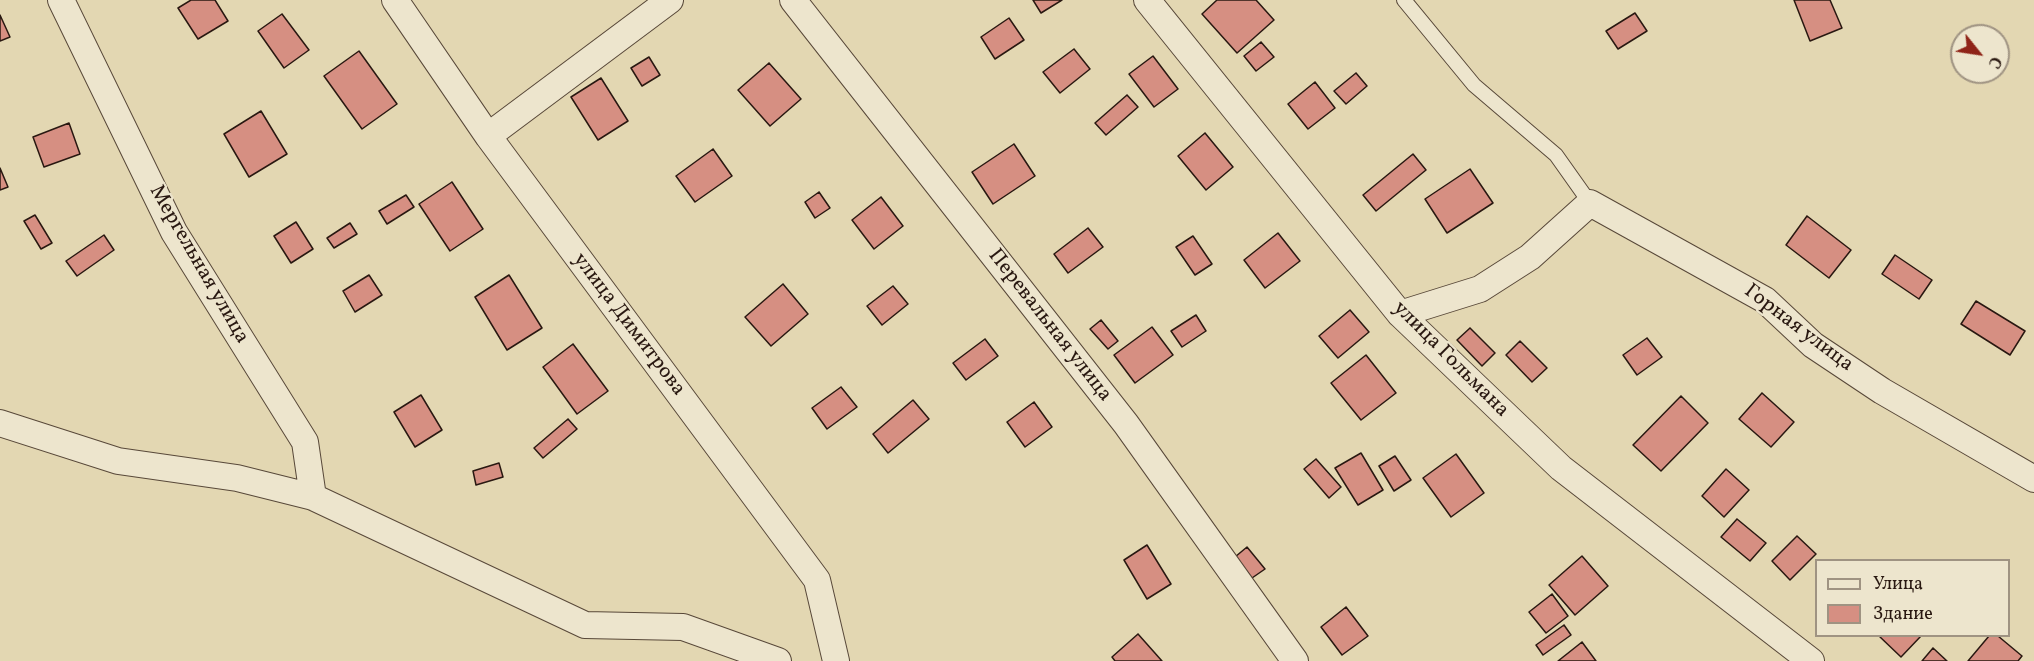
<!DOCTYPE html>
<html>
<head>
<meta charset="utf-8">
<style>
  body { margin:0 }
  #map { position:relative; width:2034px; height:661px; overflow:hidden; background:#e3d7b2; font-family:Vollkorn,serif }
  canvas { display:block }
  .legend { position:absolute; left:1815px; top:559px; width:195px; height:78px; box-sizing:border-box; background:#ede5cd; border:2px solid #9f9382; margin:0; padding:8px 10px; list-style:none; font-size:18px; color:#291811 }
  .legend li { display:flex; align-items:center; gap:12px; height:30px }
  .legend b { width:30px; border:2px solid #9f9382 }
  .north { position:absolute; left:1950px; top:24px; width:60px; height:60px; box-sizing:border-box; background:#ede5cd; border:2px solid #9f9382; border-radius:50%; rotate:120deg; font-size:16px; font-weight:700; line-height:24px; text-align:center; color:#291811 }
  .north::after { content:''; display:block; margin:auto; width:21px; height:27px; background:#8f2418; clip-path:polygon(50% 0,100% 100%,50% 72%,0 100%) }
</style>
</head>
<body>
<div id="map">
<canvas width="2034" height="661"></canvas>
<ul class="legend">
<li><b style="height:8px;background:#ede5cd"></b>Улица</li>
<li><b style="height:16px;background:#d68f82"></b>Здание</li>
</ul>
<div class="north">С</div>
</div>
<script>
const ctx = document.querySelector('canvas').getContext('2d');
ctx.lineJoin = 'round';
function paint(path, color) {
  ctx.fillStyle = color;
  ctx.fill(path, 'evenodd');
}
function poly(rows) {
  const path = new Path2D();
  for (const r of rows) {
    path.moveTo(r[0], r[1]);
    for (let i = 2; i < r.length; i += 2) path.lineTo(r[i], r[i + 1]);
  }
  return path;
}
function strokePath(path, color, width, dash) {
  ctx.strokeStyle = color;
  ctx.lineWidth = width;
  ctx.lineCap = dash ? 'butt' : 'round';
  ctx.setLineDash(dash || []);
  ctx.stroke(path);
}
function drawText(font, color, halo, rows, align = 'center') {
  ctx.font = font + ' Vollkorn,serif';
  ctx.lineWidth = 4.5;
  ctx.setLineDash([]);
  ctx.textBaseline = 'middle';
  ctx.strokeStyle = halo;
  ctx.fillStyle = color;
  for (const [text, x, y, turn = 0] of rows) {
    ctx.save();
    ctx.translate(x, y);
    ctx.rotate((+turn || 0) * Math.PI / 180);
    ctx.textAlign = isNaN(turn) ? turn : align;
    if (halo) ctx.strokeText(text, 0, 0);
    ctx.fillText(text, 0, 0);
    ctx.restore();
  }
}
const building = poly([
  [191,0,215,0,228,21,198,39,178,8,191,0],
  [1033,0,1062,0,1041,13,1033,0],
  [1217,0,1256,0,1274,20,1237,53,1202,14,1217,0],
  [1794,0,1830,0,1842,28,1810,41,1794,0],
  [1635,13,1647,31,1618,49,1606,31,1635,13],
  [282,14,309,50,284,68,258,31,282,14],
  [0,15,10,37,0,41,0,15],
  [1009,18,1024,40,995,59,981,37,1009,18],
  [1261,42,1274,57,1256,71,1244,56,1261,42],
  [1074,49,1090,69,1060,93,1043,72,1074,49],
  [359,51,397,104,362,129,324,76,359,51],
  [1153,56,1178,89,1154,107,1129,74,1153,56],
  [649,57,660,75,642,86,631,68,649,57],
  [769,63,801,99,770,126,738,90,769,63],
  [1356,73,1367,86,1346,104,1334,91,1356,73],
  [601,78,628,121,598,140,571,97,601,78],
  [1315,82,1335,108,1308,129,1288,104,1315,82],
  [1127,95,1138,107,1106,135,1095,123,1127,95],
  [261,111,287,154,249,177,224,134,261,111],
  [69,123,80,154,44,167,33,137,69,123],
  [1205,133,1233,167,1206,190,1178,156,1205,133],
  [1014,144,1035,176,993,204,972,172,1014,144],
  [713,149,732,176,695,202,676,176,713,149],
  [1413,154,1426,170,1376,211,1363,195,1413,154],
  [0,168,8,187,0,190,0,168],
  [1470,169,1493,203,1447,233,1425,199,1470,169],
  [452,182,483,229,450,251,419,204,452,182],
  [819,192,830,208,815,218,805,202,819,192],
  [406,195,414,207,387,224,379,211,406,195],
  [881,197,903,226,874,249,852,220,881,197],
  [35,215,52,243,41,249,24,221,35,215],
  [1807,216,1851,250,1829,278,1786,245,1807,216],
  [296,222,313,249,291,263,274,236,296,222],
  [350,223,357,234,334,248,327,238,350,223],
  [1088,228,1103,247,1068,273,1054,254,1088,228],
  [1278,233,1300,261,1265,288,1244,260,1278,233],
  [104,235,114,250,77,276,66,261,104,235],
  [1193,236,1212,264,1195,275,1176,247,1193,236],
  [1895,255,1932,280,1919,299,1882,274,1895,255],
  [369,275,382,295,355,312,343,291,369,275],
  [509,275,542,328,507,350,475,297,509,275],
  [783,284,808,314,771,346,745,317,783,284],
  [893,286,908,304,882,325,867,306,893,286],
  [1976,301,2025,331,2010,355,1961,324,1976,301],
  [1350,310,1369,332,1338,358,1319,336,1350,310],
  [1196,315,1206,331,1182,347,1171,331,1196,315],
  [1101,320,1118,341,1108,349,1090,329,1101,320],
  [1152,327,1173,355,1135,383,1114,355,1152,327],
  [1470,328,1495,353,1482,366,1457,340,1470,328],
  [1647,338,1662,357,1637,375,1623,355,1647,338],
  [985,339,998,356,966,380,953,363,985,339],
  [1520,341,1547,368,1532,382,1506,355,1520,341],
  [573,344,608,391,577,414,543,367,573,344],
  [1366,355,1396,393,1361,420,1331,383,1366,355],
  [841,387,857,407,827,429,812,408,841,387],
  [1762,393,1794,422,1771,447,1739,419,1762,393],
  [421,395,442,430,415,447,394,412,421,395],
  [1681,396,1708,423,1661,471,1633,445,1681,396],
  [913,400,929,419,888,453,873,434,913,400],
  [1034,402,1052,427,1025,447,1007,422,1034,402],
  [568,419,577,429,543,458,534,448,568,419],
  [1361,453,1383,490,1358,505,1335,468,1361,453],
  [1456,454,1484,493,1451,517,1423,478,1456,454],
  [1395,456,1411,480,1394,491,1379,466,1395,456],
  [1316,459,1341,487,1329,498,1304,469,1316,459],
  [499,463,503,477,476,485,473,471,499,463],
  [1726,469,1749,490,1724,517,1702,496,1726,469],
  [1737,519,1766,543,1750,561,1721,537,1737,519],
  [1797,536,1816,554,1790,580,1772,561,1797,536],
  [1147,545,1171,584,1147,599,1124,560,1147,545],
  [1247,547,1265,569,1252,578,1235,557,1247,547],
  [1582,556,1608,586,1575,615,1549,585,1582,556],
  [1552,594,1568,616,1546,633,1529,612,1552,594],
  [1346,607,1368,636,1342,655,1321,627,1346,607],
  [1564,625,1571,635,1543,655,1536,645,1564,625],
  [1138,634,1162,661,1115,661,1112,657,1138,634],
  [1879,636,1921,636,1901,657,1879,636],
  [1989,636,1998,636,2022,656,2018,661,1968,661,1989,636],
  [1582,642,1596,661,1558,661,1582,642],
  [1933,648,1947,661,1922,661,1933,648]
]);
paint(building, '#d68f82');
strokePath(building, '#291811', 1.5);
const lane = poly([
  [1404,0,1474,85,1556,155,1590,203]
]);
const street = poly([
  [61,0,174,232,305,442,313,497],
  [395,0,488,136,817,580,836,661],
  [793,0,1126,424,1295,661],
  [1147,0,1400,314,1561,468,1811,661],
  [488,136,670,0],
  [1400,314,1480,289,1530,257,1590,203,1765,300,1813,345,1882,391,2034,479],
  [0,423,118,461,237,478,313,497,585,625,683,627,778,661]
]);
strokePath(lane, '#584839', 16);
strokePath(street, '#584839', 28);
strokePath(lane, '#ede5cd', 14);
strokePath(street, '#ede5cd', 26);
drawText('21px', '#291811', '#ede5cd', [
  ["Мергельная улица",198,265,60],
  ["улица Димитрова",628,325,53],
  ["Перевальная улица",1049,326,52],
  ["Горная улица",1798,329,37],
  ["улица Гольмана",1450,360,45]
]);
</script>
</body>
</html>
